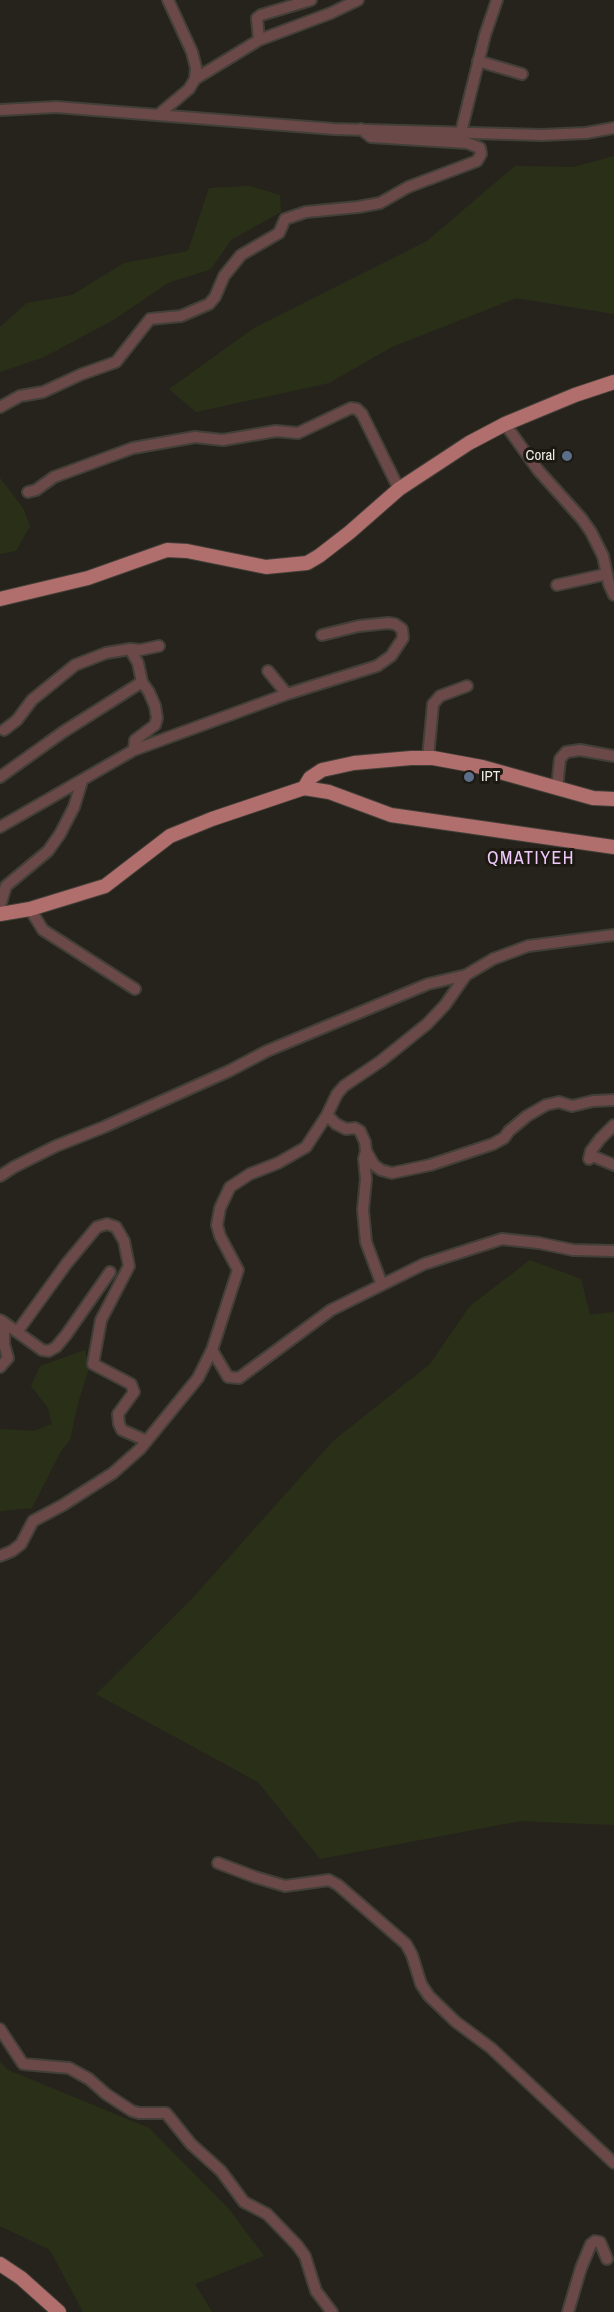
<!DOCTYPE html>
<html>
<head>
<meta charset="utf-8">
<style>
  body { margin:0 }
  canvas { display:block; background:#25231b }
</style>
</head>
<body>
<canvas width="614" height="2312"></canvas>
<script>
const ctx = document.querySelector('canvas').getContext('2d');
ctx.lineJoin = 'round';
function paint(path, color) {
  ctx.fillStyle = color;
  ctx.fill(path, 'evenodd');
}
function poly(rows) {
  const path = new Path2D();
  for (const r of rows) {
    path.moveTo(r[0], r[1]);
    for (let i = 2; i < r.length; i += 2) path.lineTo(r[i], r[i + 1]);
  }
  return path;
}
function strokePath(path, color, width, dash) {
  ctx.strokeStyle = color;
  ctx.lineWidth = width;
  ctx.lineCap = dash ? 'butt' : 'round';
  ctx.setLineDash(dash || []);
  ctx.stroke(path);
}
function drawText(font, color, halo, rows, align = 'center') {
  ctx.font = font + ' "Archivo Narrow",sans-serif';
  ctx.lineWidth = 6;
  ctx.setLineDash([]);
  ctx.textBaseline = 'middle';
  ctx.strokeStyle = halo;
  ctx.fillStyle = color;
  for (const [text, x, y, turn = 0] of rows) {
    ctx.save();
    ctx.translate(x, y);
    ctx.rotate((+turn || 0) * Math.PI / 180);
    ctx.textAlign = isNaN(turn) ? turn : align;
    if (halo) ctx.strokeText(text, 0, 0);
    ctx.fillText(text, 0, 0);
    ctx.restore();
  }
}
paint(poly([
  [614,156,614,314,516,298,392,347,329,383,196,412,169,389,254,328,427,241,515,166,574,167],
  [250,186,280,195,281,212,231,240,211,269,168,283,115,319,44,357,0,372,0,327,27,303,72,295,124,263,188,251,209,188],
  [0,478,23,508,30,526,16,551,0,554],
  [530,1260,581,1279,590,1315,614,1312,614,1825,520,1821,320,1859,258,1782,96,1694,190,1601,333,1441,430,1364,470,1306],
  [85,1350,89,1368,78,1403,70,1440,61,1451,32,1508,1,1511,0,1513,0,1429,34,1431,52,1424,48,1408,31,1386,40,1366],
  [0,2062,8,2070,149,2128,228,2208,264,2256,195,2284,212,2312,83,2312,50,2250,0,2226]
]), '#2a3018');
const minor = poly([
  [259,40,257,18,261,15,311,0],
  [478,61,522,74],
  [195,79,259,40,331,13,358,0],
  [0,110,56,107,334,129,542,135,586,133,614,128],
  [158,115,189,89,195,79,196,68,192,52,168,0],
  [461,132,485,35,497,0],
  [0,407,20,396,43,392,82,374,116,362,150,319,181,316,209,304,215,297,224,276,241,255,279,233,285,219,306,212,358,207,380,203,408,187,477,161,481,154,480,148,467,143,371,137,361,129],
  [505,424,538,470,582,519,591,532,603,556,609,584,614,595],
  [28,492,36,490,54,477,133,448,195,437,223,440,276,431,298,433,351,408,357,409,362,414,399,489],
  [557,585,607,574],
  [130,649,140,650,159,646],
  [268,671,287,694],
  [4,730,17,720,32,700,75,665,106,653,130,649,138,663,142,682,149,692,155,706,157,718,155,725,135,740,134,750],
  [428,758,433,704,440,696,467,686],
  [0,777,63,732,142,682],
  [557,788,560,759,566,752,580,750,614,756],
  [0,827,134,750,287,694,377,666,391,656,403,638,402,629,395,624,388,623,359,626,322,635],
  [0,906,6,886,48,851,60,834,74,807,82,781],
  [30,909,43,930,135,989],
  [327,1115,336,1124,346,1129,355,1128,360,1131,365,1142,366,1151,364,1159,366,1179,363,1210,366,1242,382,1285],
  [366,1151,374,1165,381,1170,392,1173,430,1165,493,1144,504,1138,509,1131,527,1116,546,1105,559,1102,572,1106,593,1101,614,1100],
  [590,1155,614,1165],
  [589,1159,591,1151,600,1139,614,1125],
  [0,1176,14,1167,56,1146,104,1127,229,1071,267,1051,428,984,466,975,493,959,528,946,614,935],
  [2,1321,42,1350,49,1351,56,1347,66,1335,110,1272],
  [17,1332,67,1263,97,1227,107,1224,116,1227,124,1241,129,1266,101,1320,93,1364,131,1384,134,1392,118,1414,119,1424,122,1430,147,1441],
  [212,1350,228,1377,239,1378,331,1310,424,1264,502,1239,539,1243,573,1250,614,1251],
  [0,1367,8,1358,4,1344,4,1329,0,1320],
  [0,1556,12,1551,21,1544,33,1521,63,1505,113,1473,140,1449,198,1378,212,1350,238,1270,220,1236,217,1225,220,1208,230,1187,250,1174,278,1163,306,1147,327,1115,337,1094,344,1086,381,1061,427,1024,445,1005,466,975],
  [218,1863,255,1877,285,1886,329,1880,338,1885,406,1944,412,1955,421,1984,429,1996,456,2022,491,2048,614,2163],
  [0,2029,23,2064,69,2068,89,2079,106,2094,132,2111,139,2113,166,2113,191,2144,221,2171,244,2202,267,2214,297,2245,305,2256,316,2291,332,2312],
  [568,2312,581,2268,591,2244,595,2241,600,2242,607,2259]
]);
const major = poly([
  [0,599,88,578,167,550,187,551,266,567,307,563,319,556,350,532,399,489,469,443,505,424,575,395,614,382],
  [304,788,310,778,322,770,354,763,411,758,433,758,482,767,593,798,614,799],
  [0,914,30,909,105,886,170,836,212,819,304,788,329,792,391,815,614,847],
  [0,2264,21,2278,59,2312]
]);
strokePath(minor, '#413f37', 14);
strokePath(major, '#413f37', 16);
strokePath(minor, '#6a4948', 10);
strokePath(major, '#b06e6d', 14);
for (const [x, y, r, color] of [
  [567,456,6,"#5c6f8a"],
  [469,777,6,"#5c6f8a"]
]) {
  const dot = new Path2D();
  dot.arc(x, y, r, 0, 2 * Math.PI);
  ctx.fillStyle = color;
  ctx.fill(dot);
  strokePath(dot, '#1b1911', 2);
}
drawText('15px', '#edece6', '#1b1911', [
  ["Coral",555,456],
  ["IPT",481,777,"left"]
], 'right');
ctx.letterSpacing = '1.5px';
drawText('18px', '#f0c9fb', '#1b1911', [
  ["QMATIYEH",531,859]
]);
ctx.letterSpacing = '0px';
</script>
</body>
</html>
